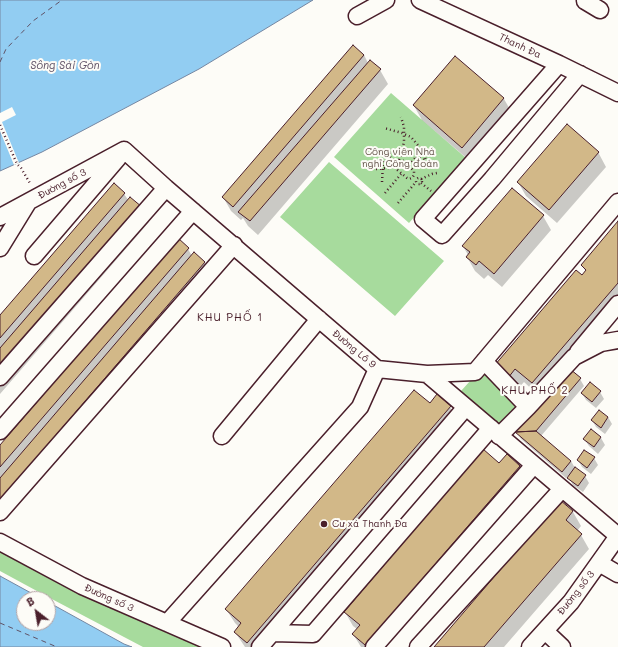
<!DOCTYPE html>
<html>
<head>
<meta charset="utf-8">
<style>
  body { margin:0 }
  #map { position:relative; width:618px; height:647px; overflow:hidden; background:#fdfcf7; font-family:Mali,sans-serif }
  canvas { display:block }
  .north { position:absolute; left:16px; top:591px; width:40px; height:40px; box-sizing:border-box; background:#fdfcf7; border:1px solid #b5a4a5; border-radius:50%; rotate:329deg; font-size:11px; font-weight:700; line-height:16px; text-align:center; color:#4a1f2b }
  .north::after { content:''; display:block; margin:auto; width:14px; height:18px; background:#4a1f2b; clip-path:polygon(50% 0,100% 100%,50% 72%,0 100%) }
</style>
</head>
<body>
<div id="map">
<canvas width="618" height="647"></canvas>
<div class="north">B</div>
</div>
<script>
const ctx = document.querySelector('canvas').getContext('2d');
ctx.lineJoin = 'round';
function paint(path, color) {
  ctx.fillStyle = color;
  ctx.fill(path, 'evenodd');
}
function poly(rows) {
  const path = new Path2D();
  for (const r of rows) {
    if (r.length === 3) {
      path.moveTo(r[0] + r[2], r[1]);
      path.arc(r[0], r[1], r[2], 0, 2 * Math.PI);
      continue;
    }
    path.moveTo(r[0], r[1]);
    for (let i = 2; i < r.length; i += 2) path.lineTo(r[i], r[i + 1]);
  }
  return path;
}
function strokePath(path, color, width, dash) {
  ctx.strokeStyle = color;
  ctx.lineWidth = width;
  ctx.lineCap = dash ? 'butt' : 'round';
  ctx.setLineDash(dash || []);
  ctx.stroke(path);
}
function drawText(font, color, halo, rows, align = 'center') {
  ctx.font = font + ' Mali,sans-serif';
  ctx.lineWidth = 4;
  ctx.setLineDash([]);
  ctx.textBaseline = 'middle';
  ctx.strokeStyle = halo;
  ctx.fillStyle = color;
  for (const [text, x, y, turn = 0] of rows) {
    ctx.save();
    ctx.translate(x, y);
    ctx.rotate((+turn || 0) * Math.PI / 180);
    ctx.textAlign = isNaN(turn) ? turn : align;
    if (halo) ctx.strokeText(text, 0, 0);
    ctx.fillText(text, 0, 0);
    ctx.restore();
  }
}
paint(poly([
  [391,93,466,158,409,223,334,157],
  [329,162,444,261,395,316,280,217],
  [480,370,486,371,519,405,500,428,461,396,461,391],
  [0,551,96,601,201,647,143,647,48,597,0,571]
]), '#a7db9d');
const water = poly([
  [0,0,313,0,199,69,42,152,0,171,0,0],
  [0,576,42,599,24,599,24,623,48,623,48,602,124,644,132,647,0,647,0,576]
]);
paint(water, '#92cdf2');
strokePath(water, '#7587a2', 1);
paint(poly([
  [12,107,16,115,2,122,19,163,14,165,0,131,0,113]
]), '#fdfcf7');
paint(poly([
  [354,47,364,55,368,63,380,70,388,84,258,235,248,226,243,218,241,220,231,211,223,197],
  [456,58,504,99,512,113,470,161,422,120,414,106],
  [598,152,606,167,557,223,526,196,518,182],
  [124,194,129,201,141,208,149,222,0,394,0,317],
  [543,216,551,230,502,287,488,275,484,279,475,271,467,257,468,255,463,246],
  [618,223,618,306,540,397,524,382,516,391,503,380,586,272,582,265],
  [188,249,192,256,194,254,205,263,213,277,4,519,0,516,0,446],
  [580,379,584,386,541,436,571,461,575,468,585,476,589,483,583,492,573,485,568,476,566,478,521,439,517,432],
  [600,392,604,399,596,408,586,400,582,393],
  [430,405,450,407,458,421,264,647,245,647,235,632,239,627,235,623,226,609],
  [608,417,612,424,605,434,596,427,592,420],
  [591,431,601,438,605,445,598,454,589,446,584,439],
  [594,458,598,465,591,474,582,467,578,460],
  [500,464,519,466,528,480,384,647,361,647,353,634,357,629,353,626,345,612],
  [560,501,573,512,581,526,577,531,581,535,589,549,504,647,435,647]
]), '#0003');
strokePath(poly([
  [0,62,6,49,33,21,62,0],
  [0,623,57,647]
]), '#605367', 1, [5, 4]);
const building = poly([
  [353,45,364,55,233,207,222,197,353,45],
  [455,56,504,98,462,148,413,105,455,56],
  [370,60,381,69,250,221,238,212,370,60],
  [567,124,599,152,549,210,517,182,567,124],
  [114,183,125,193,0,338,0,315,114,183],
  [512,188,544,215,494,274,479,261,476,265,466,257,470,252,462,246,512,188],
  [130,197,142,207,0,371,0,348,130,197],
  [618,221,618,283,532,383,515,369,508,378,494,366,576,270,582,275,586,270,581,265,618,221],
  [178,238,189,248,0,467,0,445,178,238],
  [194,252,205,262,0,500,0,478,194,252],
  [570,369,581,378,536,431,515,432,570,369],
  [590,382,601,391,592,402,581,393,590,382],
  [414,390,430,403,437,394,451,406,247,643,234,632,241,623,225,609,414,390],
  [599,410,608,417,601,428,591,420,599,410],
  [591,429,601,437,594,447,583,439,591,429],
  [536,431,571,461,562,472,515,432,536,431],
  [483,449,499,463,507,454,520,466,365,645,352,634,360,625,344,612,483,449],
  [584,450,595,457,587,468,577,460,584,450],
  [575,467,586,475,578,486,567,478,575,467],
  [560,500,573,511,566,520,582,534,484,647,434,647,560,500]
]);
paint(building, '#d2b888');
strokePath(building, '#4a1f2b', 1);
const minor = poly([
  [420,0,559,64,618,93],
  [586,0,585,1,600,10],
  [357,16,386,0],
  [559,64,423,219,442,235,492,179,580,74],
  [124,150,166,188,377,369,427,374,475,372,618,202],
  [0,217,124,150],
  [0,248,27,204],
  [34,256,118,158],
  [578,352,618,304],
  [484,361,528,407],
  [427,374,618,536],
  [0,377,166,188],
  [0,431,193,211],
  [222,436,319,319],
  [499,436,528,407,574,357,601,343,618,340],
  [0,512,234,245],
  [0,542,82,586,222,647],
  [599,563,618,574],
  [167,623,360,407,377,369],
  [545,631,562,647],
  [272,633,313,634,491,428],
  [260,647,466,407],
  [374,647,534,465],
  [418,647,562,489],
  [530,647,571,602,618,536]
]);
strokePath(minor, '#4a1f2b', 19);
strokePath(poly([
  [0,125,17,164,21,168,31,185],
  [387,154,396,162],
  [399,160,404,161,414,171,414,175,412,178,409,179,407,178,395,168,394,164,399,160],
  [399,160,402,153,404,141,404,127,401,117],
  [409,165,422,150],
  [376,169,388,168,394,164],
  [419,181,3],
  [421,179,432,174,437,173],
  [382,182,383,163,385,156,389,153,397,151,407,151,421,159,425,160,426,160,422,150,411,137,402,133,384,128],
  [421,183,431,191],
  [385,193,401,174],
  [398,203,416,182]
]), '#4a1f2b', 2.5, [1, 3]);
strokePath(minor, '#fdfcf7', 16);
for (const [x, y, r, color] of [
  [324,524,4,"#4a1f2b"]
]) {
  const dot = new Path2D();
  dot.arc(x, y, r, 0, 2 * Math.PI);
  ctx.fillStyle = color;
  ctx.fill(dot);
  strokePath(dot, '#fdfcf7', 1.5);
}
drawText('10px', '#4a1f2b', '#fdfcf7', [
  ["Thanh Đa",520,46,25],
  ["Đường số 3",62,184,-28],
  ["Đường Lô 9",354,349,40],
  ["Đường số 3",576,593,-52],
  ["Đường số 3",109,598,24]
]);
drawText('10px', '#66574d', '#fdfcf7', [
  ["Công viên Nhà",400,152],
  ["nghỉ Công đoàn",400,164]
]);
drawText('10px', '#4a1f2b', '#fdfcf7', [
  ["Cư xá Thanh Đa",332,524]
], 'left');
drawText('italic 11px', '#605367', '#fdfcf7', [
  ["Sông Sài Gòn",65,66]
]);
ctx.letterSpacing = '1px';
drawText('11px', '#4a1f2b', '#fdfcf7', [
  ["KHU PHỐ 1",230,318],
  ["KHU PHỐ 2",535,391]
]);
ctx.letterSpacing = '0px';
</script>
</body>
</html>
